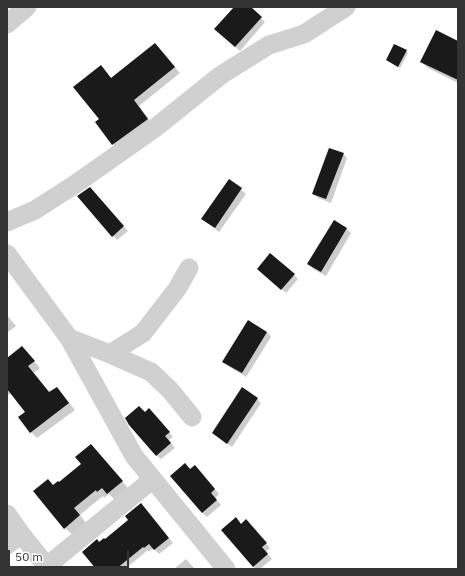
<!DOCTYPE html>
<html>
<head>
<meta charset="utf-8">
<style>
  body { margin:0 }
  #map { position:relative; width:465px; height:576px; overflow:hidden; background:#fff; font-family:"IBM Plex Sans",sans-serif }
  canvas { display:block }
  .frame { position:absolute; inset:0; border:8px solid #333; pointer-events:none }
  .scale { position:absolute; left:8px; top:550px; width:121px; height:18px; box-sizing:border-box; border:2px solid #333; border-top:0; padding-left:5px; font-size:12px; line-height:14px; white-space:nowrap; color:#333; -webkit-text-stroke:3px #fff; paint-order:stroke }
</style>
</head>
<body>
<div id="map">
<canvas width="465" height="576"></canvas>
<div class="frame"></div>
<div class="scale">50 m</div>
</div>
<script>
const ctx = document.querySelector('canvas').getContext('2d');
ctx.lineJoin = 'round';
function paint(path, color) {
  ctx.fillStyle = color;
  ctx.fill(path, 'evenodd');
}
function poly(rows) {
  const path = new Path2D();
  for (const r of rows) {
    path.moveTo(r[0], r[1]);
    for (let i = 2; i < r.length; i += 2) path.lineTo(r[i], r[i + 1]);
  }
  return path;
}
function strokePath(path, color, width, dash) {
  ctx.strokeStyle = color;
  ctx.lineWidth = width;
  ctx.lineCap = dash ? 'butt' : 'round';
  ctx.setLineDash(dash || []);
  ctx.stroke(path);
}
paint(poly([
  [235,7,249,7,265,22,240,51,220,33],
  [458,42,458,83,428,68,421,62],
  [161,50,180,73,139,106,153,125,118,150,113,144,100,119,101,66,112,79],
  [406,51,408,53,400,68,387,60],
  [343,154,347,158,331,203,318,198,313,194],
  [229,180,246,194,219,232,202,219],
  [94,193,128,231,117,240,113,236],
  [334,222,347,229,351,233,326,276,313,269,309,264],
  [263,273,294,275,298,279,286,293],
  [7,315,16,326,7,333],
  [267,332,271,337,246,377,228,366,224,362],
  [22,347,40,368,34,373,50,393,57,388,75,410,37,438,31,432,26,412,11,393,7,396,7,359],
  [257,399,261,403,232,447,213,433],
  [145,413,154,414,173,437,169,440,175,448,161,459,156,455],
  [91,445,128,488,115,500,109,494,104,498,103,496,80,515,86,523,72,534,65,528,54,486,59,483,83,464],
  [191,470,200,471,219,494,215,498,221,505,207,517,202,512],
  [145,509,173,543,159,554,153,548,149,552,148,550,125,569,98,569,99,543,105,540],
  [236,519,242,525,250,525,270,548,266,552,272,559,260,569,256,569,253,566],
  [186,559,195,569,174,569]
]), '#0003');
paint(poly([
  [234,7,251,7,262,17,235,47,214,29],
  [436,30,458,41,458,80,420,62],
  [155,43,175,67,134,100,148,119,112,145,95,122,99,119,73,87,101,65,111,78],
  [394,44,407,50,398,67,386,60],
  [329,148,344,153,326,199,312,194],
  [229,179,242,188,215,228,201,219],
  [90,187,124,226,112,237,77,196],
  [334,220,347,228,321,272,307,264],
  [270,253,295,274,281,290,257,269],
  [248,320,267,332,242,373,222,362],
  [22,346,35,361,28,366,49,392,57,387,69,403,30,433,18,417,25,412,7,389,7,358],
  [242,387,258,398,227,444,212,433],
  [139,406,145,412,149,408,170,432,165,436,171,443,156,456,129,425,125,418],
  [91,444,123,481,107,494,102,488,97,492,96,490,74,508,80,515,64,529,33,491,48,479,53,485,58,481,59,482,81,464,75,457],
  [185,463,190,469,195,465,215,489,211,493,217,500,202,513,170,476],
  [141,503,169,538,154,550,149,544,144,548,143,547,116,569,96,569,82,552,97,539,99,542,104,538,105,539,128,520,125,516],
  [236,517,241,524,246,519,267,543,262,547,268,554,253,567,221,530]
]), '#1a1a1a');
strokePath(poly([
  [7,24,27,7],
  [7,222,35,210,74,185,155,128,221,75,269,45,304,34,346,7],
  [7,254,69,338,134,456,226,569],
  [69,338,110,354,151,372,170,390,192,417],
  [110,354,143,333,177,289,189,268],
  [7,514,21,534,49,569],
  [7,545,21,534],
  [47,566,153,479]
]), '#d0d0d0', 19);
</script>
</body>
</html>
